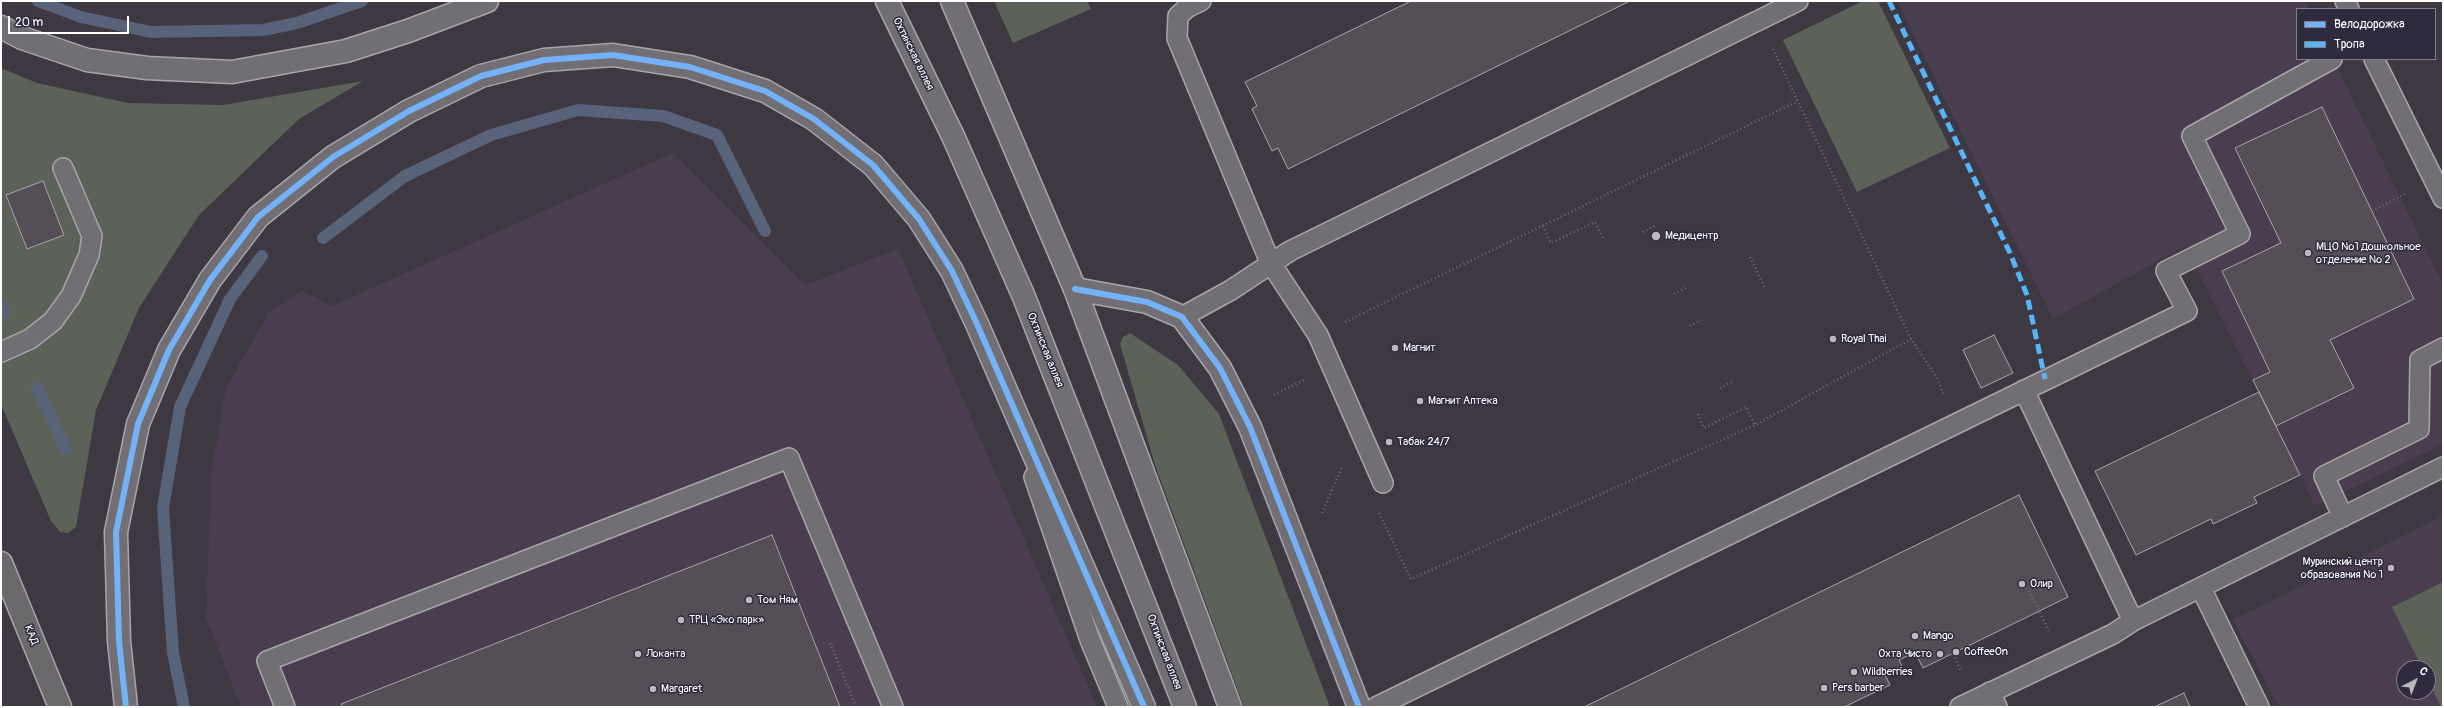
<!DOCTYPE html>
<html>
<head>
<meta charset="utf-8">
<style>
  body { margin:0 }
  #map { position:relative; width:2444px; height:708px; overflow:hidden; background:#3d3842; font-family:Pangolin,sans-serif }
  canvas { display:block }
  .frame { position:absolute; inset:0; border:2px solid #fff; pointer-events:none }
  .legend { position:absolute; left:2296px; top:8px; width:140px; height:52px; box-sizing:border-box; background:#2f2a3d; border:1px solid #827f8b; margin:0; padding:5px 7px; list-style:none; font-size:12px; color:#fff }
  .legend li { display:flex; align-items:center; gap:8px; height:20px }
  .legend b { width:20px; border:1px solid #827f8b }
  .north { position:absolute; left:2396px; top:660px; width:40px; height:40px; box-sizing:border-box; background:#2f2a3d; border:1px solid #827f8b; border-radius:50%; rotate:42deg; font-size:11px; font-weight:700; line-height:16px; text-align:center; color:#fff }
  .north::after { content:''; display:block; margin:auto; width:14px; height:18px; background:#bbb9bd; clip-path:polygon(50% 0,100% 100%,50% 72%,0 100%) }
  .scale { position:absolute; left:8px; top:16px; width:121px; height:18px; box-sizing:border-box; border:2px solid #fff; border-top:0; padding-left:5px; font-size:12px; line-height:14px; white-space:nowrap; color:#fff; -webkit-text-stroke:3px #2f2a3d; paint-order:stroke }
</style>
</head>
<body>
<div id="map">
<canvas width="2444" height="708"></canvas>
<div class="frame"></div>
<ul class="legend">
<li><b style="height:5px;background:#73b2f8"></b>Велодорожка</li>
<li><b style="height:5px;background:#56b5f8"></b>Тропа</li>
</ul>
<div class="north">С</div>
<div class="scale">20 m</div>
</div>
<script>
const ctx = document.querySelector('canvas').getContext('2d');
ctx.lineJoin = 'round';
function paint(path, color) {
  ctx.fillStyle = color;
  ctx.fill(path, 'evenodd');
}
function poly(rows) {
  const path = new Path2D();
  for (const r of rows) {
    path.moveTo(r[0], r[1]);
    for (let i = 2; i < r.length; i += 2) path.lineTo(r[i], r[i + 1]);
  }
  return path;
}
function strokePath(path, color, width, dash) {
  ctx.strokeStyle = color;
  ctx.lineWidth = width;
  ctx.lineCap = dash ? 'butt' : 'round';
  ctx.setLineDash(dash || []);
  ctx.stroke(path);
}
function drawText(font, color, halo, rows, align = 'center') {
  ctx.font = font + ' Pangolin,sans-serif';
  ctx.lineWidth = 3;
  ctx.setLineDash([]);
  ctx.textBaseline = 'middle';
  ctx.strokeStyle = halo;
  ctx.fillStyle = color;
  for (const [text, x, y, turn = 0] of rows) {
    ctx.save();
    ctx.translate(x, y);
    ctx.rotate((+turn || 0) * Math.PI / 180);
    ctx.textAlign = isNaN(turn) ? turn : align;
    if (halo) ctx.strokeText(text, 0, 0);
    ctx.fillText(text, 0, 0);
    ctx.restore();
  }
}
paint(poly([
  [1897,1,2305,1,2309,9,2297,9,2297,59,2333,59,2443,285,2443,444,2315,506,2185,246,2053,319],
  [673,153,805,285,898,249,1097,707,241,707,206,618,211,476,226,388,269,312,302,291,332,306],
  [2443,516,2443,707,2279,707,2233,620],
  [2404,668,2428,668,2428,692,2404,692]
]), '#4a3d50');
paint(poly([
  [994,1,1087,1,1091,9,1013,43],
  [1863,1,1878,1,1950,148,1857,192,1783,40],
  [1,68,37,83,128,103,223,105,363,81,299,119,199,215,139,308,96,410,76,527,68,533,60,532,51,521,1,404],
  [1130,333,1178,365,1219,414,1330,707,1244,707,1155,465,1120,344,1123,337],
  [2443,582,2443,707,2441,707,2428,680,2428,668,2422,668,2392,607]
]), '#5c6258');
strokePath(poly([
  [38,1,81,17,151,32,263,30,297,23,362,1],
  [323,238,405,176,491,135,578,110,663,116,717,135,765,231],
  [1,306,4,313],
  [37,388,66,449],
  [184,707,173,653,163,508,180,407,230,299,262,256]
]), '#586279', 12);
const building = poly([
  [1411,1,1630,1,1288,169,1278,148,1272,151,1252,109,1257,106,1245,82,1411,1],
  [2322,107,2414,299,2330,340,2354,388,2276,426,2253,380,2270,372,2222,271,2281,243,2235,148,2322,107],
  [43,181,64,235,27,249,6,195,43,181],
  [1994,335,2013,373,1981,388,1963,350,1994,335],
  [2259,392,2300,475,2254,497,2257,503,2213,524,2211,519,2136,555,2095,471,2259,392],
  [2019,495,2068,597,1923,668,1915,652,1899,660,1902,666,1885,675,1890,685,1844,707,1584,707,2019,495],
  [772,535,840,707,343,707,341,704,772,535],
  [2184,693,2190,707,2154,707,2184,693]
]);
paint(building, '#554e56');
strokePath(building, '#a8a5aa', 1);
const lane = poly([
  [1201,1,1188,7,1178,16,1177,38,1270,262,1318,335,1383,483],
  [2345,1,2349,9],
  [2374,59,2443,198],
  [1182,317,1231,290,1290,251,1798,1],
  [1,352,30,339,53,321,71,296,89,255,92,236,63,168],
  [2024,390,2133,621],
  [1034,477,1090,640,1118,707],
  [2343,517,2324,476,2419,429,2420,360,2443,348],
  [2201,588,2259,707],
  [1990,692,1997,707],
  [285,707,267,661,789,458,893,707],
  [1376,707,2187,311,2166,271,2240,234,2192,136,2332,59],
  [1960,707,2113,634,2133,621,2443,467]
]);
const street = poly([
  [1075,289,1147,302,1182,317,1220,368,1250,427,1359,707]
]);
const secondary = poly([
  [887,1,953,136,1024,297,1185,707],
  [952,1,1075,289,1230,707],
  [1,27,22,38,87,60,147,68,232,72,346,51,408,31,487,1],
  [126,707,119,641,116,532,138,424,169,350,210,280,258,217,333,157,409,111,481,76,544,60,613,55,690,67,765,91,814,119,873,165,919,219,952,271,977,324,1144,707]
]);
const highway = poly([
  [1,563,60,707]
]);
strokePath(lane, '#a8a5aa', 22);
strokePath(street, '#a8a5aa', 25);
strokePath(secondary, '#a8a5aa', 25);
strokePath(highway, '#a8a5aa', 25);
strokePath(poly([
  [1773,49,1911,339,1937,378,1944,395],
  [2372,211,2405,194],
  [1543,226,1551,243,1595,222,1603,238],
  [1643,232,1656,225],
  [1750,257,1765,288],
  [1674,294,1686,288],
  [1345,322,1798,101],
  [1690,326,1701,320],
  [1720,388,1732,382],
  [1274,395,1304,380],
  [1698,414,1704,428,1746,407,1755,425],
  [1322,513,1342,467],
  [1379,513,1411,579,1755,425,1911,339],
  [2029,591,2049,631],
  [830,643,856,707],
  [1953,654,1961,671]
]), '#706e74', 2.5, [1, 3]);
strokePath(lane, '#716f74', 19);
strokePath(street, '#716f74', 22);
strokePath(secondary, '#716f74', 22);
strokePath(highway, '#6c696d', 22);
strokePath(poly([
  [1889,1,2010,253,2027,295,2045,379]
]), '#56b5f8', 5, [10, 5]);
strokePath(poly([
  [1075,289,1147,302,1182,317,1220,368,1250,427,1359,707],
  [126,707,119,641,116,532,138,424,169,350,210,280,258,217,333,157,409,111,481,76,544,60,613,55,690,67,765,91,814,119,873,165,919,219,952,271,977,324,1144,707]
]), '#73b2f8', 6);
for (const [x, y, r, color] of [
  [1656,236,5,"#bbb9bd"],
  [2308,253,4,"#bbb9bd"],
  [1833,339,4,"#bbb9bd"],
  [1395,348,4,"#bbb9bd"],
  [1420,401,4,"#bbb9bd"],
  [1389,442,4,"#bbb9bd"],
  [2391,568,4,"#bbb9bd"],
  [2022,584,4,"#bbb9bd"],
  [749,600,4,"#bbb9bd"],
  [681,620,4,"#bbb9bd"],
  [1915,636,4,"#bbb9bd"],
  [1956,652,4,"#bbb9bd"],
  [638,654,4,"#bbb9bd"],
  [1940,654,4,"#bbb9bd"],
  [1854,672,4,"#bbb9bd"],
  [1824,688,4,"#bbb9bd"],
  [653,689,4,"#bbb9bd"]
]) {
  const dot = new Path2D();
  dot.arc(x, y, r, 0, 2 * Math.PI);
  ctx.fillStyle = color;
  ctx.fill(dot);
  strokePath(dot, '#2f2a3d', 1.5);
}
drawText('11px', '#fff', '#2f2a3d', [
  ["Охтинская аллея",913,54,64],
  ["Охтинская аллея",1045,350,68],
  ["КАД",31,635,68],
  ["Охтинская аллея",1164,652,69]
]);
drawText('11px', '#fff', '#2f2a3d', [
  ["Медицентр",1665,236],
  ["МЦО №1 Дошкольное",2316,247],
  ["отделение № 2",2316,260],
  ["Royal Thai",1841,339],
  ["Магнит",1403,348],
  ["Магнит Аптека",1428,401],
  ["Табак 24/7",1397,442],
  ["Муринский центр",2383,562,"right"],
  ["образования № 1",2383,575,"right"],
  ["Олир",2030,584],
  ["Том Ням",757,600],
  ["ТРЦ «Эко парк»",689,620],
  ["Mango",1923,636],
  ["CoffeeOn",1964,652],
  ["Локанта",646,654],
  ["Охта Чисто",1932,654,"right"],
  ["Wildberries",1862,672],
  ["Pers barber",1832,688],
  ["Margaret",661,689]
], 'left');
</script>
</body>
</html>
